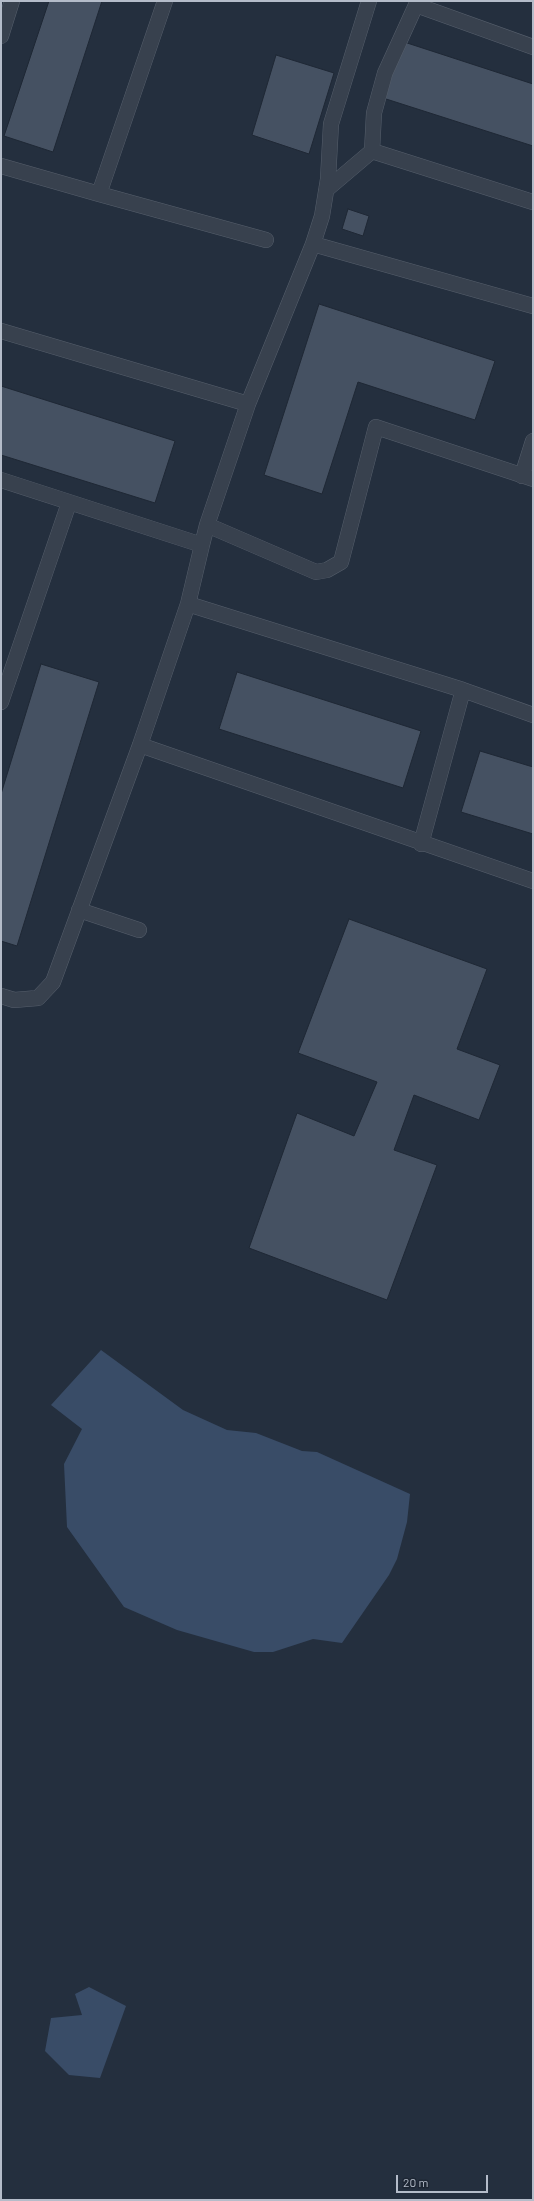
<!DOCTYPE html>
<html>
<head>
<meta charset="utf-8">
<style>
  body { margin:0 }
  #map { position:relative; width:534px; height:2201px; overflow:hidden; background:#242f3e; font-family:Barlow,sans-serif }
  canvas { display:block }
  .frame { position:absolute; inset:0; border:2px solid #b4bcc9; pointer-events:none }
  .scale { position:absolute; left:396px; top:2175px; width:92px; height:18px; box-sizing:border-box; border:2px solid #b4bcc9; border-top:0; padding-left:5px; font-size:12px; line-height:14px; white-space:nowrap; color:#b4bcc9; -webkit-text-stroke:3px #1d2633; paint-order:stroke }
</style>
</head>
<body>
<div id="map">
<canvas width="534" height="2201"></canvas>
<div class="frame"></div>
<div class="scale">20 m</div>
</div>
<script>
const ctx = document.querySelector('canvas').getContext('2d');
ctx.lineJoin = 'round';
function paint(path, color) {
  ctx.fillStyle = color;
  ctx.fill(path, 'evenodd');
}
function poly(rows) {
  const path = new Path2D();
  for (const r of rows) {
    path.moveTo(r[0], r[1]);
    for (let i = 2; i < r.length; i += 2) path.lineTo(r[i], r[i + 1]);
  }
  return path;
}
function strokePath(path, color, width, dash) {
  ctx.strokeStyle = color;
  ctx.lineWidth = width;
  ctx.lineCap = dash ? 'butt' : 'round';
  ctx.setLineDash(dash || []);
  ctx.stroke(path);
}
paint(poly([
  [101,1350,183,1410,227,1430,256,1433,302,1451,317,1452,410,1494,407,1522,397,1559,389,1575,342,1643,313,1639,273,1652,254,1652,177,1630,124,1607,67,1527,64,1464,82,1429,51,1405],
  [89,1987,126,2006,100,2078,69,2075,45,2051,51,2018,82,2015,75,1994]
]), '#394c67');
const building = poly([
  [49,1,102,1,53,152,4,136,49,1],
  [401,41,533,84,533,146,383,98,401,41],
  [276,55,334,73,309,154,252,135,276,55],
  [348,209,369,216,363,236,342,229,348,209],
  [319,304,495,361,475,420,358,382,322,494,264,475,319,304],
  [1,386,175,441,155,503,1,455,1,386],
  [41,664,99,682,17,946,1,941,1,794,41,664],
  [237,672,421,731,403,788,219,729,237,672],
  [480,751,533,767,533,834,461,812,480,751],
  [349,919,487,969,457,1049,500,1065,479,1120,414,1095,394,1150,437,1165,387,1300,249,1248,297,1113,354,1136,377,1082,298,1053,349,919]
]);
paint(building, '#455162');
strokePath(building, '#1f2835', 1);
const lane = poly([
  [1,36,12,1],
  [372,151,533,202],
  [1,166,99,194,165,1],
  [326,190,372,151,374,113,385,73,416,5,533,47],
  [99,194,266,240],
  [313,244,322,216,328,179,331,124,369,1],
  [1,331,248,404],
  [522,476,533,441],
  [1,480,202,545,207,525,248,404,313,244,533,306],
  [207,525,316,572,327,570,341,562,376,427,533,479],
  [188,604,463,690,533,715],
  [1,702,69,503],
  [140,745,533,881],
  [421,844,463,690],
  [79,910,139,930],
  [1,996,14,1000,38,998,53,982,140,745,188,604,202,545]
]);
strokePath(lane, '#565f6c', 16);
strokePath(lane, '#38414e', 15);
</script>
</body>
</html>
